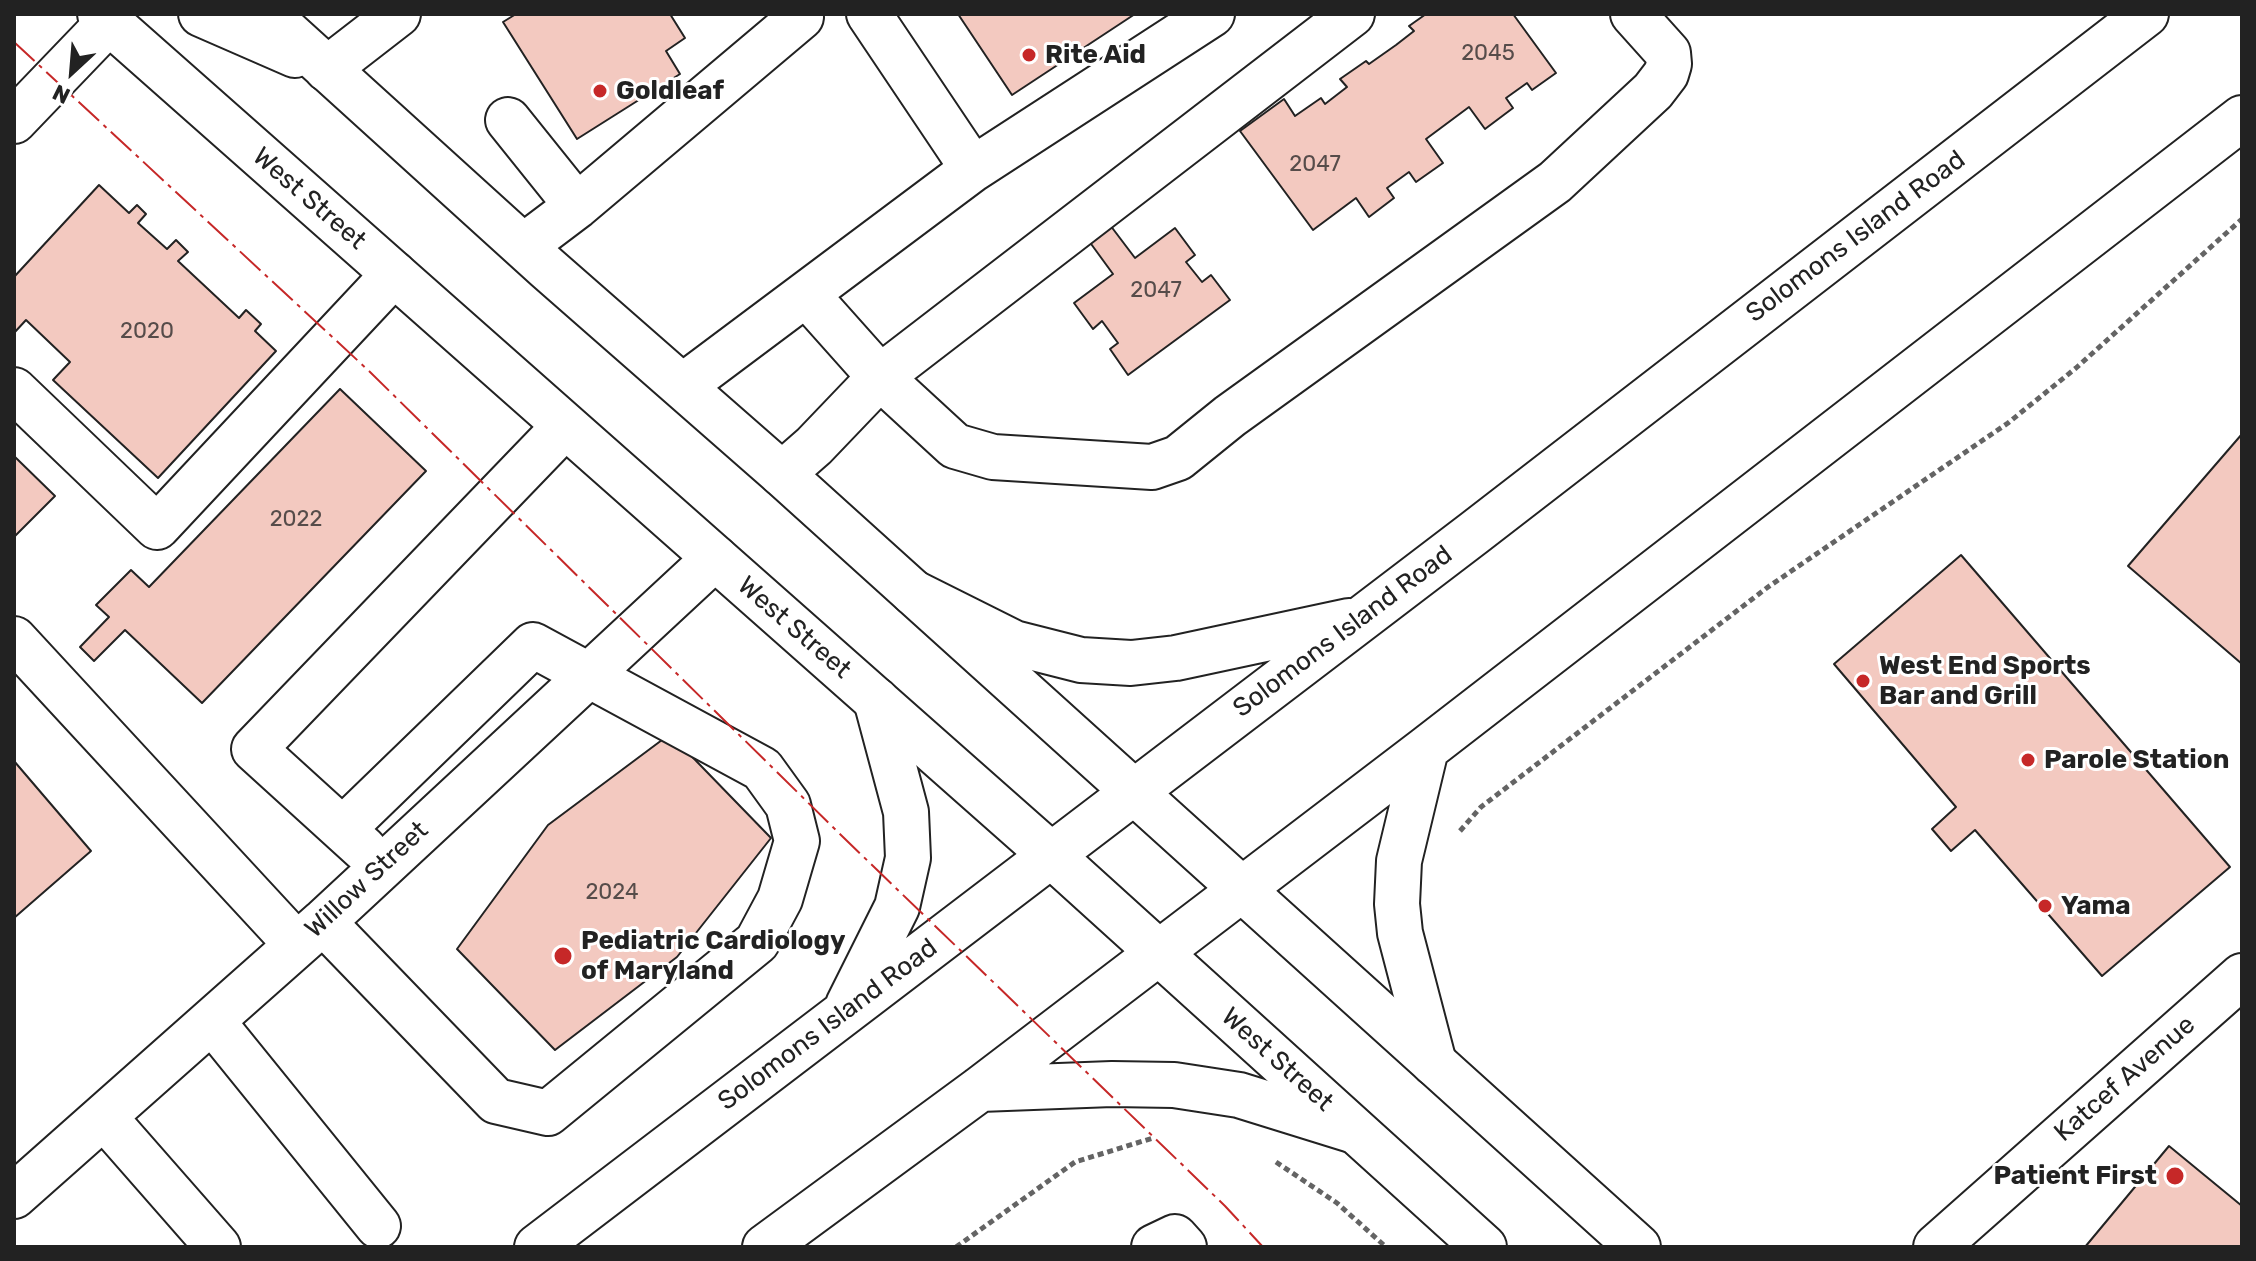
<!DOCTYPE html>
<html>
<head>
<meta charset="utf-8">
<style>
  body { margin:0 }
  #map { position:relative; width:2256px; height:1261px; overflow:hidden; background:#fff; font-family:Rubik,sans-serif }
  canvas { display:block }
  .frame { position:absolute; inset:0; border:16px solid #222; pointer-events:none }
  .north { position:absolute; left:32px; top:32px; width:80px; height:80px; -webkit-text-stroke:6px #fff; paint-order:stroke; rotate:206deg; font-size:22px; font-weight:700; line-height:32px; text-align:center; color:#222 }
  .north::after { content:''; display:block; margin:auto; width:28px; height:36px; background:#222; clip-path:polygon(50% 0,100% 100%,50% 72%,0 100%) }
</style>
</head>
<body>
<div id="map">
<canvas width="2256" height="1261"></canvas>
<div class="frame"></div>
<div class="north">N</div>
</div>
<script>
const ctx = document.querySelector('canvas').getContext('2d');
ctx.lineJoin = 'round';
function paint(path, color) {
  ctx.fillStyle = color;
  ctx.fill(path, 'evenodd');
}
function poly(rows) {
  const path = new Path2D();
  for (const r of rows) {
    path.moveTo(r[0], r[1]);
    for (let i = 2; i < r.length; i += 2) path.lineTo(r[i], r[i + 1]);
  }
  return path;
}
function strokePath(path, color, width, dash) {
  ctx.strokeStyle = color;
  ctx.lineWidth = width;
  ctx.lineCap = dash ? 'butt' : 'round';
  ctx.setLineDash(dash || []);
  ctx.stroke(path);
}
function drawText(font, color, halo, rows, align = 'center') {
  ctx.font = font + ' Rubik,sans-serif';
  ctx.lineWidth = 6;
  ctx.setLineDash([]);
  ctx.textBaseline = 'middle';
  ctx.strokeStyle = halo;
  ctx.fillStyle = color;
  for (const [text, x, y, turn = 0] of rows) {
    ctx.save();
    ctx.translate(x, y);
    ctx.rotate((+turn || 0) * Math.PI / 180);
    ctx.textAlign = isNaN(turn) ? turn : align;
    if (halo) ctx.strokeText(text, 0, 0);
    ctx.fillText(text, 0, 0);
    ctx.restore();
  }
}
const building = poly([
  [516,14,670,14,685,38,666,51,680,74,577,139,503,22,516,14],
  [958,14,1135,14,1012,95,958,14],
  [1426,14,1513,14,1556,73,1532,90,1527,83,1506,98,1513,108,1485,129,1469,107,1426,139,1443,163,1416,182,1409,172,1387,188,1394,198,1369,217,1356,198,1313,230,1240,131,1284,99,1295,116,1321,98,1325,104,1347,87,1340,79,1366,61,1369,64,1396,45,1414,31,1409,26,1426,14],
  [99,185,129,213,137,205,146,214,138,223,167,249,176,240,188,252,178,261,239,318,246,310,261,324,255,331,276,351,158,478,53,380,70,362,26,320,14,333,14,277,99,185],
  [1107,221,1135,258,1175,228,1195,255,1186,262,1202,282,1211,275,1230,300,1128,375,1110,349,1118,343,1102,321,1093,329,1074,303,1113,274,1086,237,1107,221],
  [340,389,426,471,202,703,125,630,94,661,80,647,109,617,96,605,131,570,149,587,340,389],
  [2242,434,2242,664,2128,566,2242,434],
  [14,456,55,496,14,537,14,456],
  [1961,555,2230,867,2102,976,1975,830,1951,851,1932,829,1956,807,1834,664,1961,555],
  [670,734,771,838,677,957,555,1050,457,949,548,825,670,734],
  [14,761,91,851,14,918,14,761],
  [2169,1146,2242,1206,2242,1247,2085,1247,2169,1146]
]);
paint(building, '#f3c9c0');
strokePath(building, '#222', 2);
const minor = poly([
  [327,69,398,14],
  [508,120,577,206],
  [14,121,109,22],
  [973,169,1212,14],
  [524,246,577,206,801,17],
  [806,294,880,377,955,446,993,457,1152,467,1178,458,1230,416,1555,182,1653,91,1666,74,1669,64,1668,53,1633,14],
  [683,386,973,169,869,14],
  [14,390,157,527,394,274],
  [782,474,814,446,880,377,1352,14],
  [14,639,297,945],
  [364,849,254,749,565,426],
  [323,922,496,1101,548,1113,757,942,780,899,797,841,788,805,762,769,533,645,343,829],
  [212,1021,378,1226],
  [104,1117,218,1247],
  [14,1196,323,922,715,558],
  [1154,1247,1175,1237,1184,1247],
  [1936,1247,2242,976]
]);
const major = poly([
  [100,14,1051,855,1484,1247],
  [201,14,295,55],
  [267,14,547,268,782,474,1638,1247]
]);
const highway = poly([
  [914,593,1014,643,1081,660,1131,663,1176,658,1349,621],
  [1426,749,1399,861,1397,904,1400,933,1434,1063],
  [848,1005,897,907,908,858,906,812,876,700],
  [980,1089,1112,1084,1174,1085,1239,1095,1355,1131],
  [537,1247,1474,533,2146,14],
  [765,1247,980,1089,1426,749,2242,118]
]);
strokePath(minor, '#222', 48);
strokePath(major, '#222', 48);
strokePath(highway, '#222', 48);
strokePath(poly([
  [1460,831,1481,807,1768,587,2008,423,2076,368,2242,219],
  [1276,1162,1337,1203,1386,1247],
  [956,1247,1075,1162,1153,1138]
]), '#646464', 5, [6, 4]);
strokePath(minor, '#fff', 44);
strokePath(major, '#fff', 44);
strokePath(highway, '#fff', 44);
strokePath(poly([
  [14,42,369,371,843,837,1225,1206,1263,1247]
]), '#c62828', 2, [28, 6, 4, 6]);
for (const [x, y, r, color] of [
  [1029,55,8,"#c62828"],
  [600,91,8,"#c62828"],
  [1863,681,8,"#c62828"],
  [2028,760,8,"#c62828"],
  [2045,906,8,"#c62828"],
  [563,956,10,"#c62828"],
  [2175,1176,10,"#c62828"]
]) {
  const dot = new Path2D();
  dot.arc(x, y, r, 0, 2 * Math.PI);
  ctx.fillStyle = color;
  ctx.fill(dot);
  strokePath(dot, '#fff', 3);
}
drawText('22px', '#564c4a', null, [
  ["2045",1488,54],
  ["2047",1315,165],
  ["2047",1156,291],
  ["2020",147,332],
  ["2022",296,520],
  ["2024",612,893]
]);
drawText('bold 26px', '#222', '#fff', [
  ["Rite Aid",1045,55],
  ["Goldleaf",616,91],
  ["West End Sports",1879,666],
  ["Bar and Grill",1879,696],
  ["Parole Station",2044,760],
  ["Yama",2061,906],
  ["Pediatric Cardiology",581,941],
  ["of Maryland",581,971],
  ["Patient First",2157,1176,"right"]
], 'left');
drawText('26px', '#222', '#fff', [
  ["West Street",309,199,41],
  ["Solomons Island Road",1856,237,-37],
  ["West Street",794,628,41],
  ["Solomons Island Road",1343,632,-37],
  ["Willow Street",367,880,-43],
  ["Solomons Island Road",828,1025,-37],
  ["West Street",1277,1060,42],
  ["Katcef Avenue",2125,1079,-41]
]);
</script>
</body>
</html>
